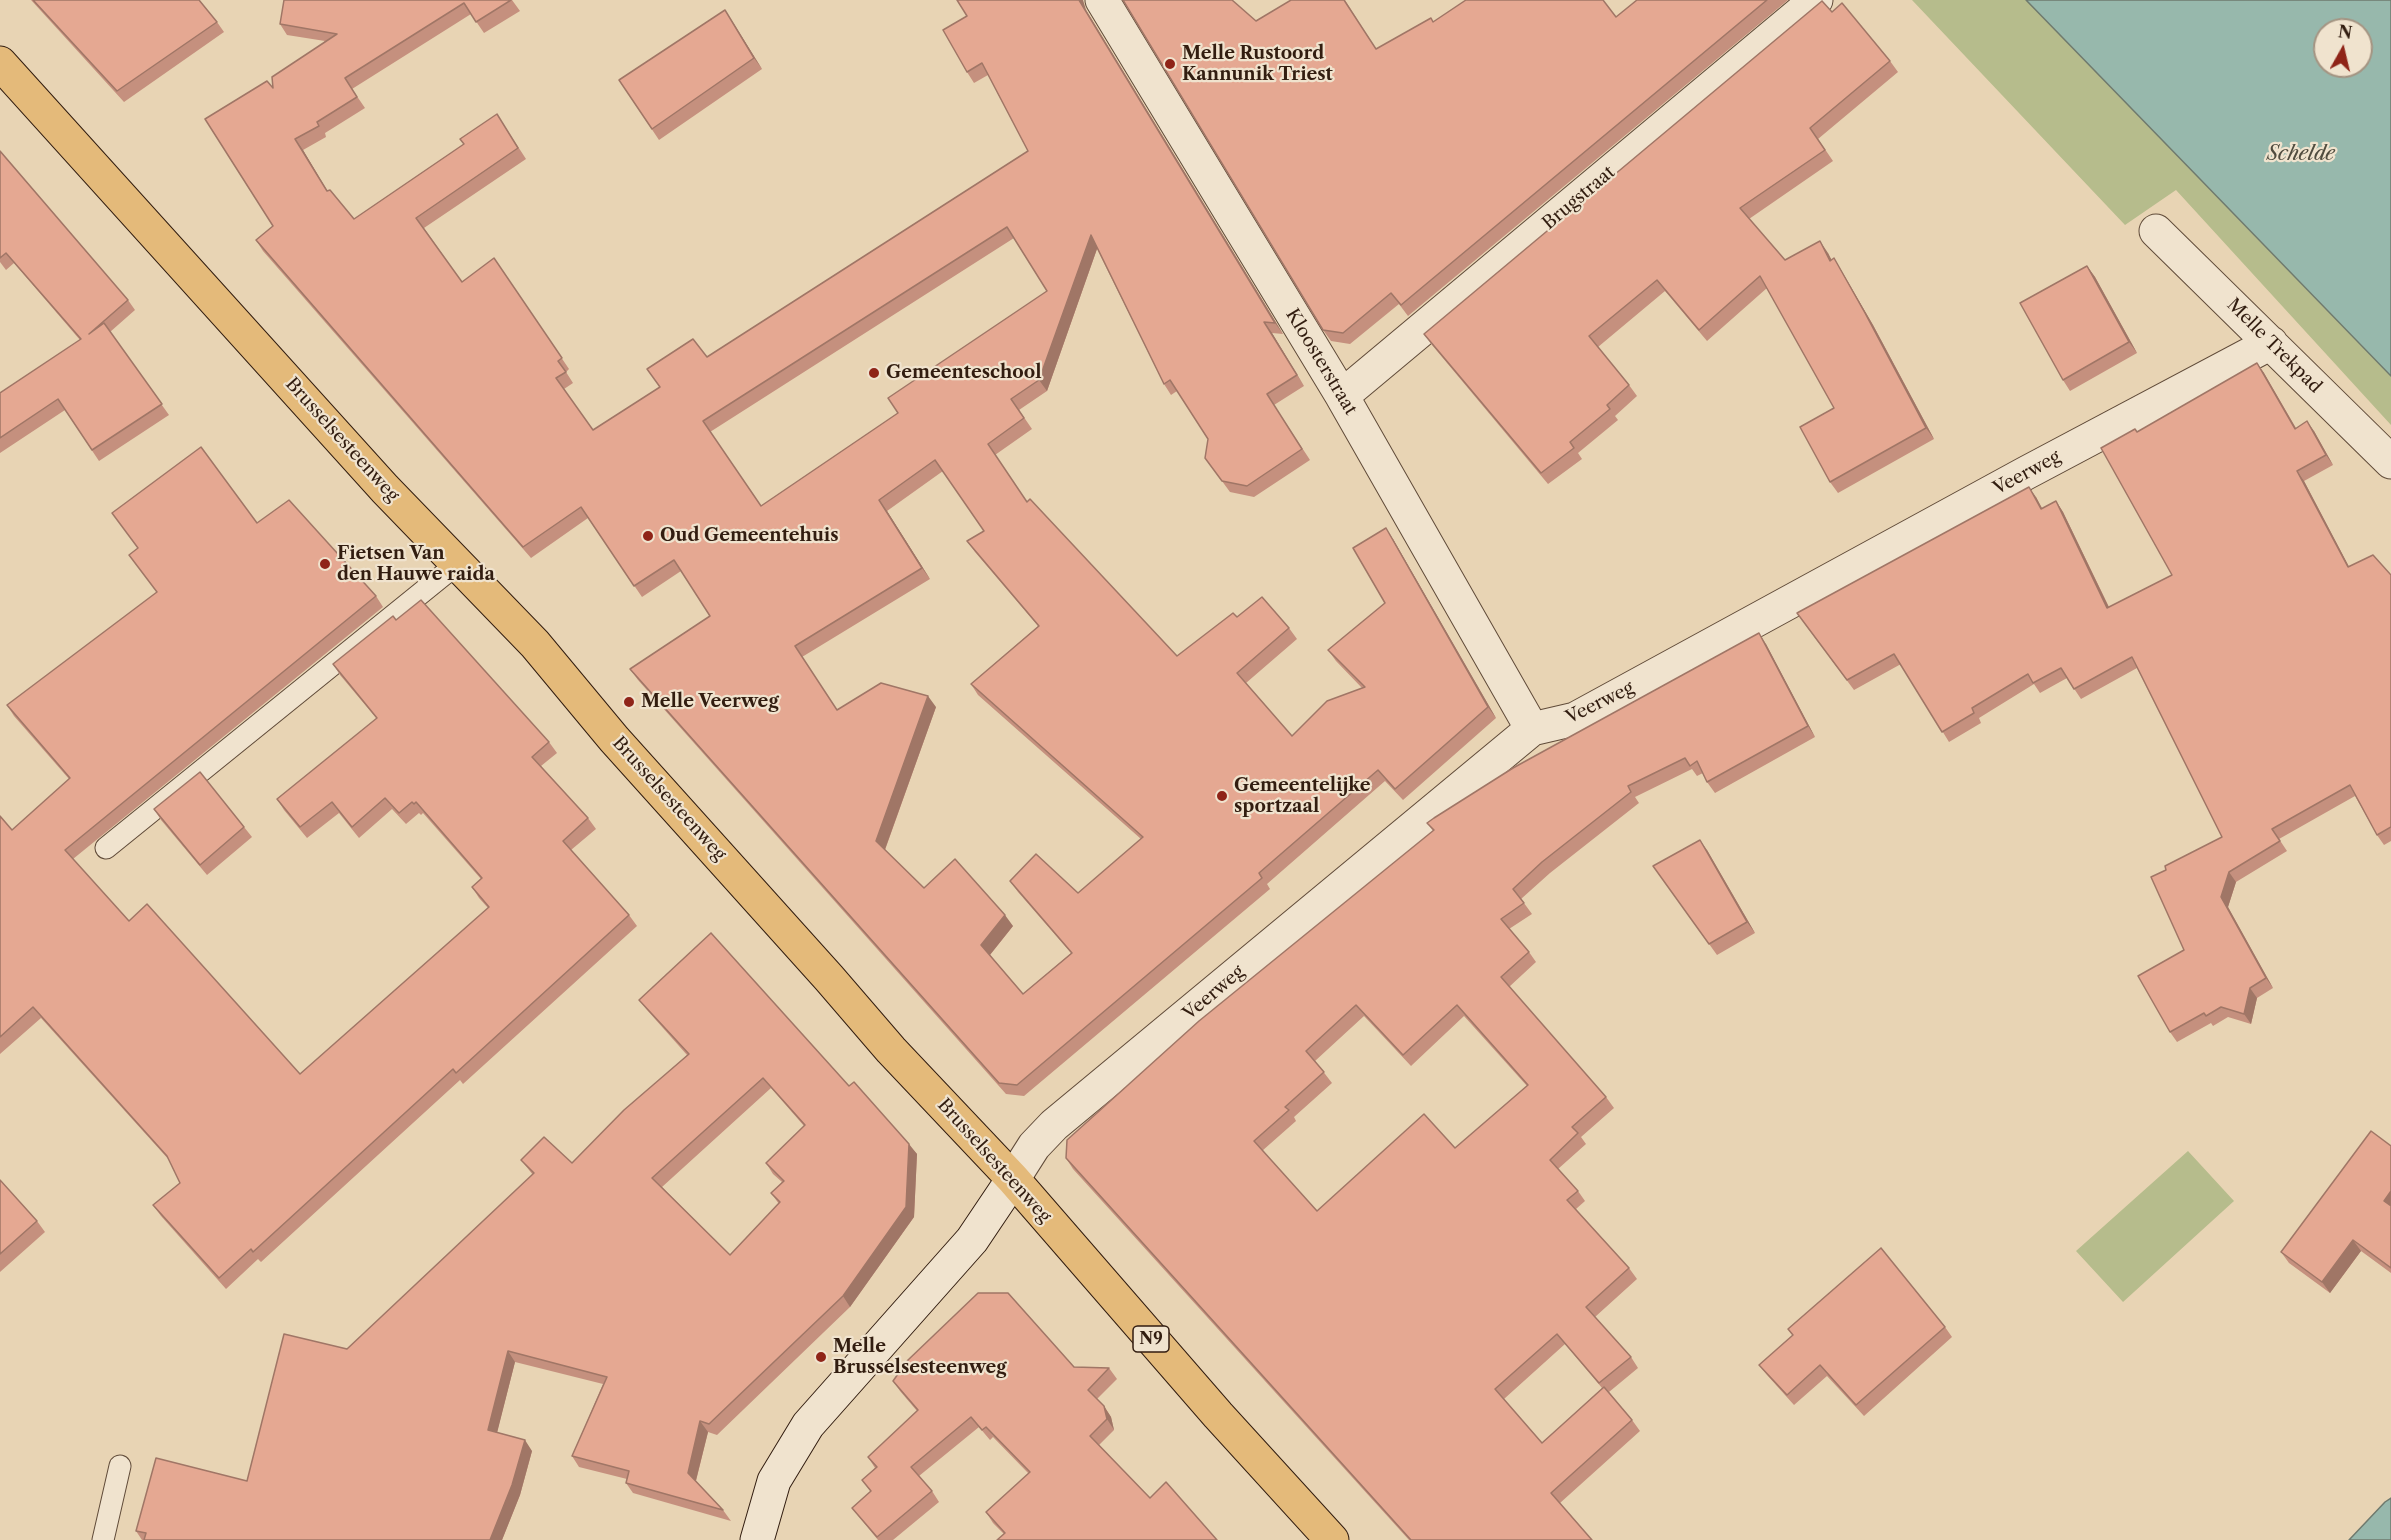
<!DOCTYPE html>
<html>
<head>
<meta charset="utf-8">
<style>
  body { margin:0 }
  #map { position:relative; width:2391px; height:1540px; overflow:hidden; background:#e8d4b4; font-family:"Libre Caslon Text",serif }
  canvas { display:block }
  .north { position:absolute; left:2313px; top:18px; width:60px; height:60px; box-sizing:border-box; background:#f0e3ce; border:2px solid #a49482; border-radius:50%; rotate:8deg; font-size:16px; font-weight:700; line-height:24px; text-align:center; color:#321d10 }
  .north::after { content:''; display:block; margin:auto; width:21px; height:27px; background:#8f2418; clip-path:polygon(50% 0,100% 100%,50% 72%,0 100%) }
</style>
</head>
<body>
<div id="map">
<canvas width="2391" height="1540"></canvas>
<div class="north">N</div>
</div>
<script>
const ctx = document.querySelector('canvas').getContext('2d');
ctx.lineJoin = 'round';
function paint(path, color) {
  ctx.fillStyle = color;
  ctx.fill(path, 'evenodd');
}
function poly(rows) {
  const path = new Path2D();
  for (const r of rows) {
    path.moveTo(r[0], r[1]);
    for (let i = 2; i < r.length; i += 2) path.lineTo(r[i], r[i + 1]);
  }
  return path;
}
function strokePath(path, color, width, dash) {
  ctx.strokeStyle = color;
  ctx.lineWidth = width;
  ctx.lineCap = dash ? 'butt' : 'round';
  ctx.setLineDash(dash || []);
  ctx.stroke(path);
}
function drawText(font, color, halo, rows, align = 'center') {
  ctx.font = font + ' "Libre Caslon Text",serif';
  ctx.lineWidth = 4.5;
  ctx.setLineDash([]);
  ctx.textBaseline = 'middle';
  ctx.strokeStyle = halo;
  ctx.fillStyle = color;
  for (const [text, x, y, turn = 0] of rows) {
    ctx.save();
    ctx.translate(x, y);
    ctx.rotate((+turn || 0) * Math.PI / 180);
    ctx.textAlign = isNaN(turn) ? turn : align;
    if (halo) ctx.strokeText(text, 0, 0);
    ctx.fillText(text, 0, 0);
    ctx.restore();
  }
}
paint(poly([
  [1912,0,2026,0,2391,376,2391,425,2176,190,2125,225],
  [2188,1151,2234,1201,2123,1302,2076,1251]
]), '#b6bc8c');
const water = poly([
  [2026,0,2391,0,2391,376,2199,178,2026,0],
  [2325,30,2361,30,2361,66,2325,66,2325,30],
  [2391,1498,2391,1540,2349,1540,2385,1502,2391,1498]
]);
paint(water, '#97b8ac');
strokePath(water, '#6f7a6e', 1.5);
const service = poly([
  [106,848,457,564],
  [103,1540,120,1466]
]);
const minor = poly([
  [1102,0,1342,396,1532,729],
  [2156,231,2391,462],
  [1342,396,1816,0],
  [1013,1179,1034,1146,1054,1125,1532,729,1575,719,2026,473,2271,343]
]);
const secondary = poly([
  [757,1540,774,1481,808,1425,972,1240,1013,1179]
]);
const primary = poly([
  [0,63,385,489,535,644,614,739,829,978,891,1050,1013,1179,1218,1415,1332,1540]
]);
strokePath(service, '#604b39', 23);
strokePath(minor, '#604b39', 35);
strokePath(secondary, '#321d10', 35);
strokePath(primary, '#321d10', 35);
strokePath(service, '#f0e3ce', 21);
strokePath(minor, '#f0e3ce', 33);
strokePath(secondary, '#f0e3ce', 33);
strokePath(primary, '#e4ba7a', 33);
paint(poly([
  [31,0,199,0,217,22,224,32,124,102],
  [284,0,512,0,520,11,484,33,471,14,352,89,365,108,325,133,326,137,303,150,327,191,354,219,464,144,460,139,504,125,526,159,424,228,462,282,494,258,569,369,566,372,573,383,564,389,593,430,1028,151,988,75,974,83,967,72,943,30,1086,10,1283,334,1272,333,1304,386,1274,405,1310,460,1254,497,1230,492,1205,458,1208,439,1177,391,1171,395,1164,384,1097,249,1047,391,1019,410,1032,429,995,455,1027,502,1177,656,1237,617,1289,628,1297,639,1246,683,1292,736,1362,688,1336,661,1328,650,1385,603,1393,539,1496,718,1403,800,1385,781,1267,884,1270,889,1024,1096,1006,1094,638,680,630,669,710,616,681,571,642,597,588,518,531,558,263,251,256,240,273,226,273,88,325,41,287,35,280,24],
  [1014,238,1047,291,898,413,761,506,710,432],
  [943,471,984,531,967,541,975,552,1038,626,971,684,978,695,1141,839,1078,893,1010,881,1018,892,1071,953,1023,994,990,955,1013,926,924,888,885,850,936,707,837,710,802,657,930,579,887,511],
  [1345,0,1376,49,1433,22,1616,17,1637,0,1788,0,1408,316,1399,304,1350,344,1331,341,1323,330,1256,21],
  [732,21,762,69,659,140,619,80],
  [1890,61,1898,72,1818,139,1833,161,1749,219,1785,260,1828,253,1831,260,1841,270,1873,325,1934,439,1838,493,1830,482,1834,408,1767,288,1707,341,1665,291,1598,347,1629,385,1637,396,1615,416,1618,420,1578,453,1582,459,1548,484,1432,345,1424,334],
  [0,151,128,300,135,310,110,332,169,415,99,461,65,410,0,453,0,393,80,340,14,263,6,270,0,262],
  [2087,266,2095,277,2137,353,2070,391,2063,380],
  [2257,363,2264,373,2296,428,2314,431,2333,465,2304,481,2349,567,2391,575,2391,841,2384,845,2377,835,2355,796,2279,839,2287,851,2236,882,2228,907,2273,988,2257,998,2251,1024,2228,1017,2213,1026,2211,1023,2177,1042,2170,1032,2184,950,2166,870,2222,837,2137,668,2081,699,2067,678,2040,693,2034,684,1979,718,1981,723,1949,742,1901,664,1854,690,1804,623,2036,497,2042,509,2056,501,2063,512,2109,607,2172,575],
  [257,523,376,596,383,607,73,859,129,921,300,1074,488,908,479,898,472,887,481,879,423,813,421,815,419,813,406,824,392,809,359,838,339,813,307,838,284,810,277,799,377,719,340,675,333,664,396,620,549,742,557,753,541,766,588,818,596,829,571,850,629,915,637,926,463,1084,460,1080,261,1262,258,1259,226,1289,161,1216,153,1205,180,1183,170,1161,41,1018,0,1054,0,816,12,830,69,779,14,716,7,705],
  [1766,644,1815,737,1715,793,1707,782,1703,773,1697,776,1692,769,1635,797,1639,803,1550,873,1521,899,1532,914,1509,929,1529,952,1536,962,1509,987,1606,1097,1614,1108,1581,1137,1586,1144,1558,1169,1578,1191,1585,1201,1576,1209,1629,1268,1637,1279,1595,1317,1631,1357,1638,1368,1609,1392,1632,1420,1640,1431,1560,1503,1592,1540,1409,1540,1073,1169,1066,1158,1433,831,1427,823],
  [1364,1016,1411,1066,1464,1016,1527,1086,1455,1148,1317,1211,1262,1151,1296,1121,1294,1117,1332,1083,1315,1061],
  [1565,1344,1602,1388,1542,1443,1504,1399],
  [154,809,244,827,252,837,207,875,161,820],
  [1707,850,1755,933,1717,955,1653,866],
  [639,1000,849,1086,917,1154,914,1217,850,1307,717,1435,708,1432,696,1481,723,1510,731,1521,633,1493,626,1483,627,1479,579,1467,572,1456,603,1384,515,1362,497,1432,532,1451,520,1495,502,1540,142,1540,136,1531,247,1481,347,1349,533,1175,521,1160,572,1163,687,1055,647,1010],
  [771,1088,804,1126,766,1163,773,1174,782,1182,771,1193,779,1204,730,1255,662,1187],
  [2391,1146,2391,1273,2361,1251,2330,1293,2289,1263,2281,1252],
  [0,1180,37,1221,45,1232,0,1272],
  [1945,1327,1952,1337,1864,1416,1827,1376,1794,1405,1767,1375,1759,1365,1793,1336,1788,1329],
  [1074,1367,1109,1368,1117,1379,1097,1399,1104,1406,1111,1417,1114,1430,1099,1445,1150,1498,1217,1540,1004,1534,993,1523,986,1512,1029,1474,993,1437,990,1440,979,1427,919,1476,932,1491,939,1502,893,1540,878,1540,860,1518,852,1508,871,1492,862,1480,875,1468,868,1457,917,1411,900,1391,893,1381]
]), '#c5907e');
paint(poly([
  [1079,0,1083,0,1086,10,1283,334,1275,323],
  [725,10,732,21,762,69,754,58],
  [295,139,303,150,334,202,327,191],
  [1091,235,1098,246,1047,391,1039,380],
  [1820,241,1828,253,1838,272,1830,261],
  [1834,258,1841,270,1873,325,1934,439,1926,428],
  [2087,266,2095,277,2137,353,2129,342],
  [1264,322,1272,333,1304,386,1297,375],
  [2257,363,2264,373,2302,439,2295,429],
  [2307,421,2314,431,2333,465,2326,455],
  [2297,471,2304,481,2355,578,2348,567],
  [2029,487,2036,497,2048,519,2041,509],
  [879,500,887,511,930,579,922,568],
  [2056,501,2063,512,2114,618,2107,608],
  [1386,528,1393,539,1496,718,1488,707],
  [1759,633,1766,644,1815,737,1808,726],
  [928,696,936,707,884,852,876,841],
  [1700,840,1707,850,1755,933,1747,922],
  [2229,872,2236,882,2228,907,2273,988,2266,978,2221,897],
  [1005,915,1013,926,989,956,981,945],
  [2250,988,2257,998,2251,1024,2244,1014],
  [909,1144,917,1154,914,1217,850,1307,843,1296],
  [2391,1191,2391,1211,2384,1201],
  [2353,1240,2361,1251,2330,1293,2322,1282],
  [508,1351,515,1362,495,1441,488,1430],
  [1104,1406,1111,1417,1114,1430,1107,1419],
  [700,1421,708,1432,695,1484,688,1473],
  [525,1440,532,1451,520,1495,502,1540,490,1540]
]), '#a07666');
const building = poly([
  [33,0,199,0,217,22,117,91,33,0],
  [284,0,511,0,476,22,464,3,345,78,357,97,317,122,319,126,295,139,327,191,330,190,354,219,464,144,460,139,497,114,518,148,416,218,462,282,494,258,562,358,558,361,566,372,556,378,593,430,660,387,647,369,693,339,707,357,1028,151,982,63,967,72,943,30,967,16,957,0,1079,0,1275,323,1264,322,1297,375,1267,394,1302,449,1247,486,1222,481,1205,458,1208,439,1170,380,1164,384,1091,235,1039,380,1011,399,1024,418,988,444,1027,502,1030,499,1177,656,1233,613,1237,617,1262,597,1289,628,1237,673,1292,736,1327,701,1365,687,1328,650,1385,603,1353,548,1386,528,1488,707,1395,789,1378,770,1259,873,1262,878,1017,1085,999,1083,630,669,710,616,674,560,634,586,581,507,523,547,256,240,273,226,205,119,267,81,273,88,272,77,337,34,280,24,284,0],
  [1007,227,1047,291,888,398,898,413,761,506,703,421,1007,227],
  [935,460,984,531,967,541,1039,626,971,684,1143,837,1078,893,1036,854,1010,881,1072,953,1023,994,981,945,1005,915,955,859,924,888,876,841,928,696,881,683,837,710,795,646,922,568,879,500,935,460],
  [1123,0,1232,0,1256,21,1291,0,1344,0,1376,49,1431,18,1433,22,1466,0,1603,0,1616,17,1637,0,1767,0,1401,305,1391,293,1343,333,1323,330,1123,0],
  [1822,1,1832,12,1842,3,1890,61,1810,128,1825,150,1740,208,1785,260,1820,241,1830,261,1834,258,1865,313,1926,428,1830,482,1800,427,1834,408,1760,276,1699,330,1657,280,1589,336,1629,385,1607,405,1610,409,1570,442,1574,448,1541,473,1424,334,1822,1],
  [725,10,754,58,652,129,619,80,725,10],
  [0,151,128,300,89,334,104,323,162,404,92,450,58,399,0,438,0,393,81,339,6,253,0,258,0,151],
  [2087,266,2129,342,2063,380,2020,303,2087,266],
  [2257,363,2295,429,2307,421,2326,455,2297,471,2348,567,2373,555,2391,575,2391,827,2377,835,2350,785,2272,829,2280,841,2229,872,2221,897,2266,978,2250,988,2244,1014,2221,1007,2206,1016,2204,1013,2170,1032,2138,976,2184,950,2151,877,2166,870,2165,866,2222,837,2132,657,2074,689,2061,668,2033,683,2028,674,1972,708,1974,713,1942,732,1894,654,1847,680,1797,613,2029,487,2041,509,2056,501,2107,608,2172,575,2101,448,2135,429,2137,432,2257,363],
  [201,447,257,523,289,500,376,596,65,850,129,921,147,904,300,1074,489,907,472,887,482,878,416,802,414,804,412,802,399,813,385,798,352,827,332,802,300,827,277,799,377,718,333,664,393,616,396,620,421,600,549,742,532,757,588,818,563,841,629,915,456,1073,453,1069,253,1252,251,1249,219,1278,153,1205,180,1183,167,1156,33,1007,0,1037,0,816,12,830,70,778,7,705,157,592,129,555,138,548,112,513,201,447],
  [1759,633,1808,726,1707,782,1697,761,1690,766,1685,758,1628,786,1631,792,1542,862,1513,889,1524,903,1501,919,1529,952,1501,977,1606,1097,1572,1127,1578,1133,1550,1160,1578,1191,1567,1200,1629,1268,1586,1307,1631,1357,1599,1383,1557,1334,1495,1389,1542,1443,1604,1387,1632,1420,1551,1493,1592,1540,1411,1540,1066,1158,1067,1140,1199,1021,1434,830,1427,823,1434,818,1513,768,1759,633],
  [1356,1005,1403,1055,1457,1005,1528,1085,1455,1148,1424,1114,1317,1211,1254,1141,1289,1110,1285,1107,1324,1072,1306,1051,1356,1005],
  [200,772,244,827,200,865,154,809,200,772],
  [1700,840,1747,922,1709,944,1653,866,1700,840],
  [711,933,849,1086,854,1082,909,1144,906,1207,843,1296,709,1424,700,1421,688,1473,723,1510,626,1483,629,1471,572,1456,607,1377,508,1351,488,1430,525,1440,512,1485,490,1540,144,1540,146,1533,136,1531,156,1458,247,1481,284,1334,347,1349,534,1173,521,1160,544,1137,572,1163,624,1110,689,1054,639,1000,711,933],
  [763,1078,805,1125,766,1163,784,1181,771,1193,780,1202,730,1255,652,1178,763,1078],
  [2371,1131,2391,1146,2391,1191,2384,1201,2391,1206,2391,1268,2353,1240,2322,1282,2281,1252,2371,1131],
  [0,1180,37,1221,0,1254,0,1180],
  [1881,1248,1945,1327,1856,1405,1820,1365,1787,1395,1759,1365,1793,1335,1788,1329,1881,1248],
  [978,1293,1008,1293,1074,1367,1109,1368,1088,1390,1104,1406,1107,1419,1090,1436,1150,1498,1166,1482,1217,1540,997,1540,1005,1533,986,1512,1030,1472,986,1427,982,1430,971,1417,911,1467,932,1491,877,1537,852,1508,871,1491,862,1480,877,1467,868,1457,918,1410,893,1381,908,1360,978,1293]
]);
paint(building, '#e5a892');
strokePath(building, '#a07666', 1.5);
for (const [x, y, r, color] of [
  [1170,64,6,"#8f2418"],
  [874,373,6,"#8f2418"],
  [648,536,6,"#8f2418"],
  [325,564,6,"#8f2418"],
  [629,702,6,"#8f2418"],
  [1222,796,6,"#8f2418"],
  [821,1357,6,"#8f2418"]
]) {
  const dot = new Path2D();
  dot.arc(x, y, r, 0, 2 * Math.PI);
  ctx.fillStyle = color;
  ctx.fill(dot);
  strokePath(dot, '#f0e3ce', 2);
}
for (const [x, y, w] of [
  [1151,1339,36]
]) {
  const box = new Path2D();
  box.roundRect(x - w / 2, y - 13, w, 26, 4.5);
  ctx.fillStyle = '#f0e3ce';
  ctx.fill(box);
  strokePath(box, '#321d10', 1.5);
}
drawText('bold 16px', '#321d10', null, [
  ["N9",1151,1339]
]);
drawText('bold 18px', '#321d10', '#f0e3ce', [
  ["Melle Rustoord",1182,54],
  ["Kannunik Triest",1182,75],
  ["Gemeenteschool",886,373],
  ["Oud Gemeentehuis",660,536],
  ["Fietsen Van",337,554],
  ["den Hauwe raida",337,575],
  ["Melle Veerweg",641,702],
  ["Gemeentelijke",1234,786],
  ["sportzaal",1234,807],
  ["Melle",833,1347],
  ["Brusselsesteenweg",833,1368]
], 'left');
drawText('18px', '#321d10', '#f0e3ce', [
  ["Brugstraat",1579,198,-40],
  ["Melle Trekpad",2274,346,45],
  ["Kloosterstraat",1321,362,59],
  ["Brusselsesteenweg",342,440,48],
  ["Veerweg",2027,473,-28],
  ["Veerweg",1600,703,-26],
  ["Brusselsesteenweg",669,799,48],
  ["Veerweg",1214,993,-40],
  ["Brusselsesteenweg",994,1161,48]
]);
drawText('italic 20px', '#504c3f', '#f0e3ce', [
  ["Schelde",2301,154]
]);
</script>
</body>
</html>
